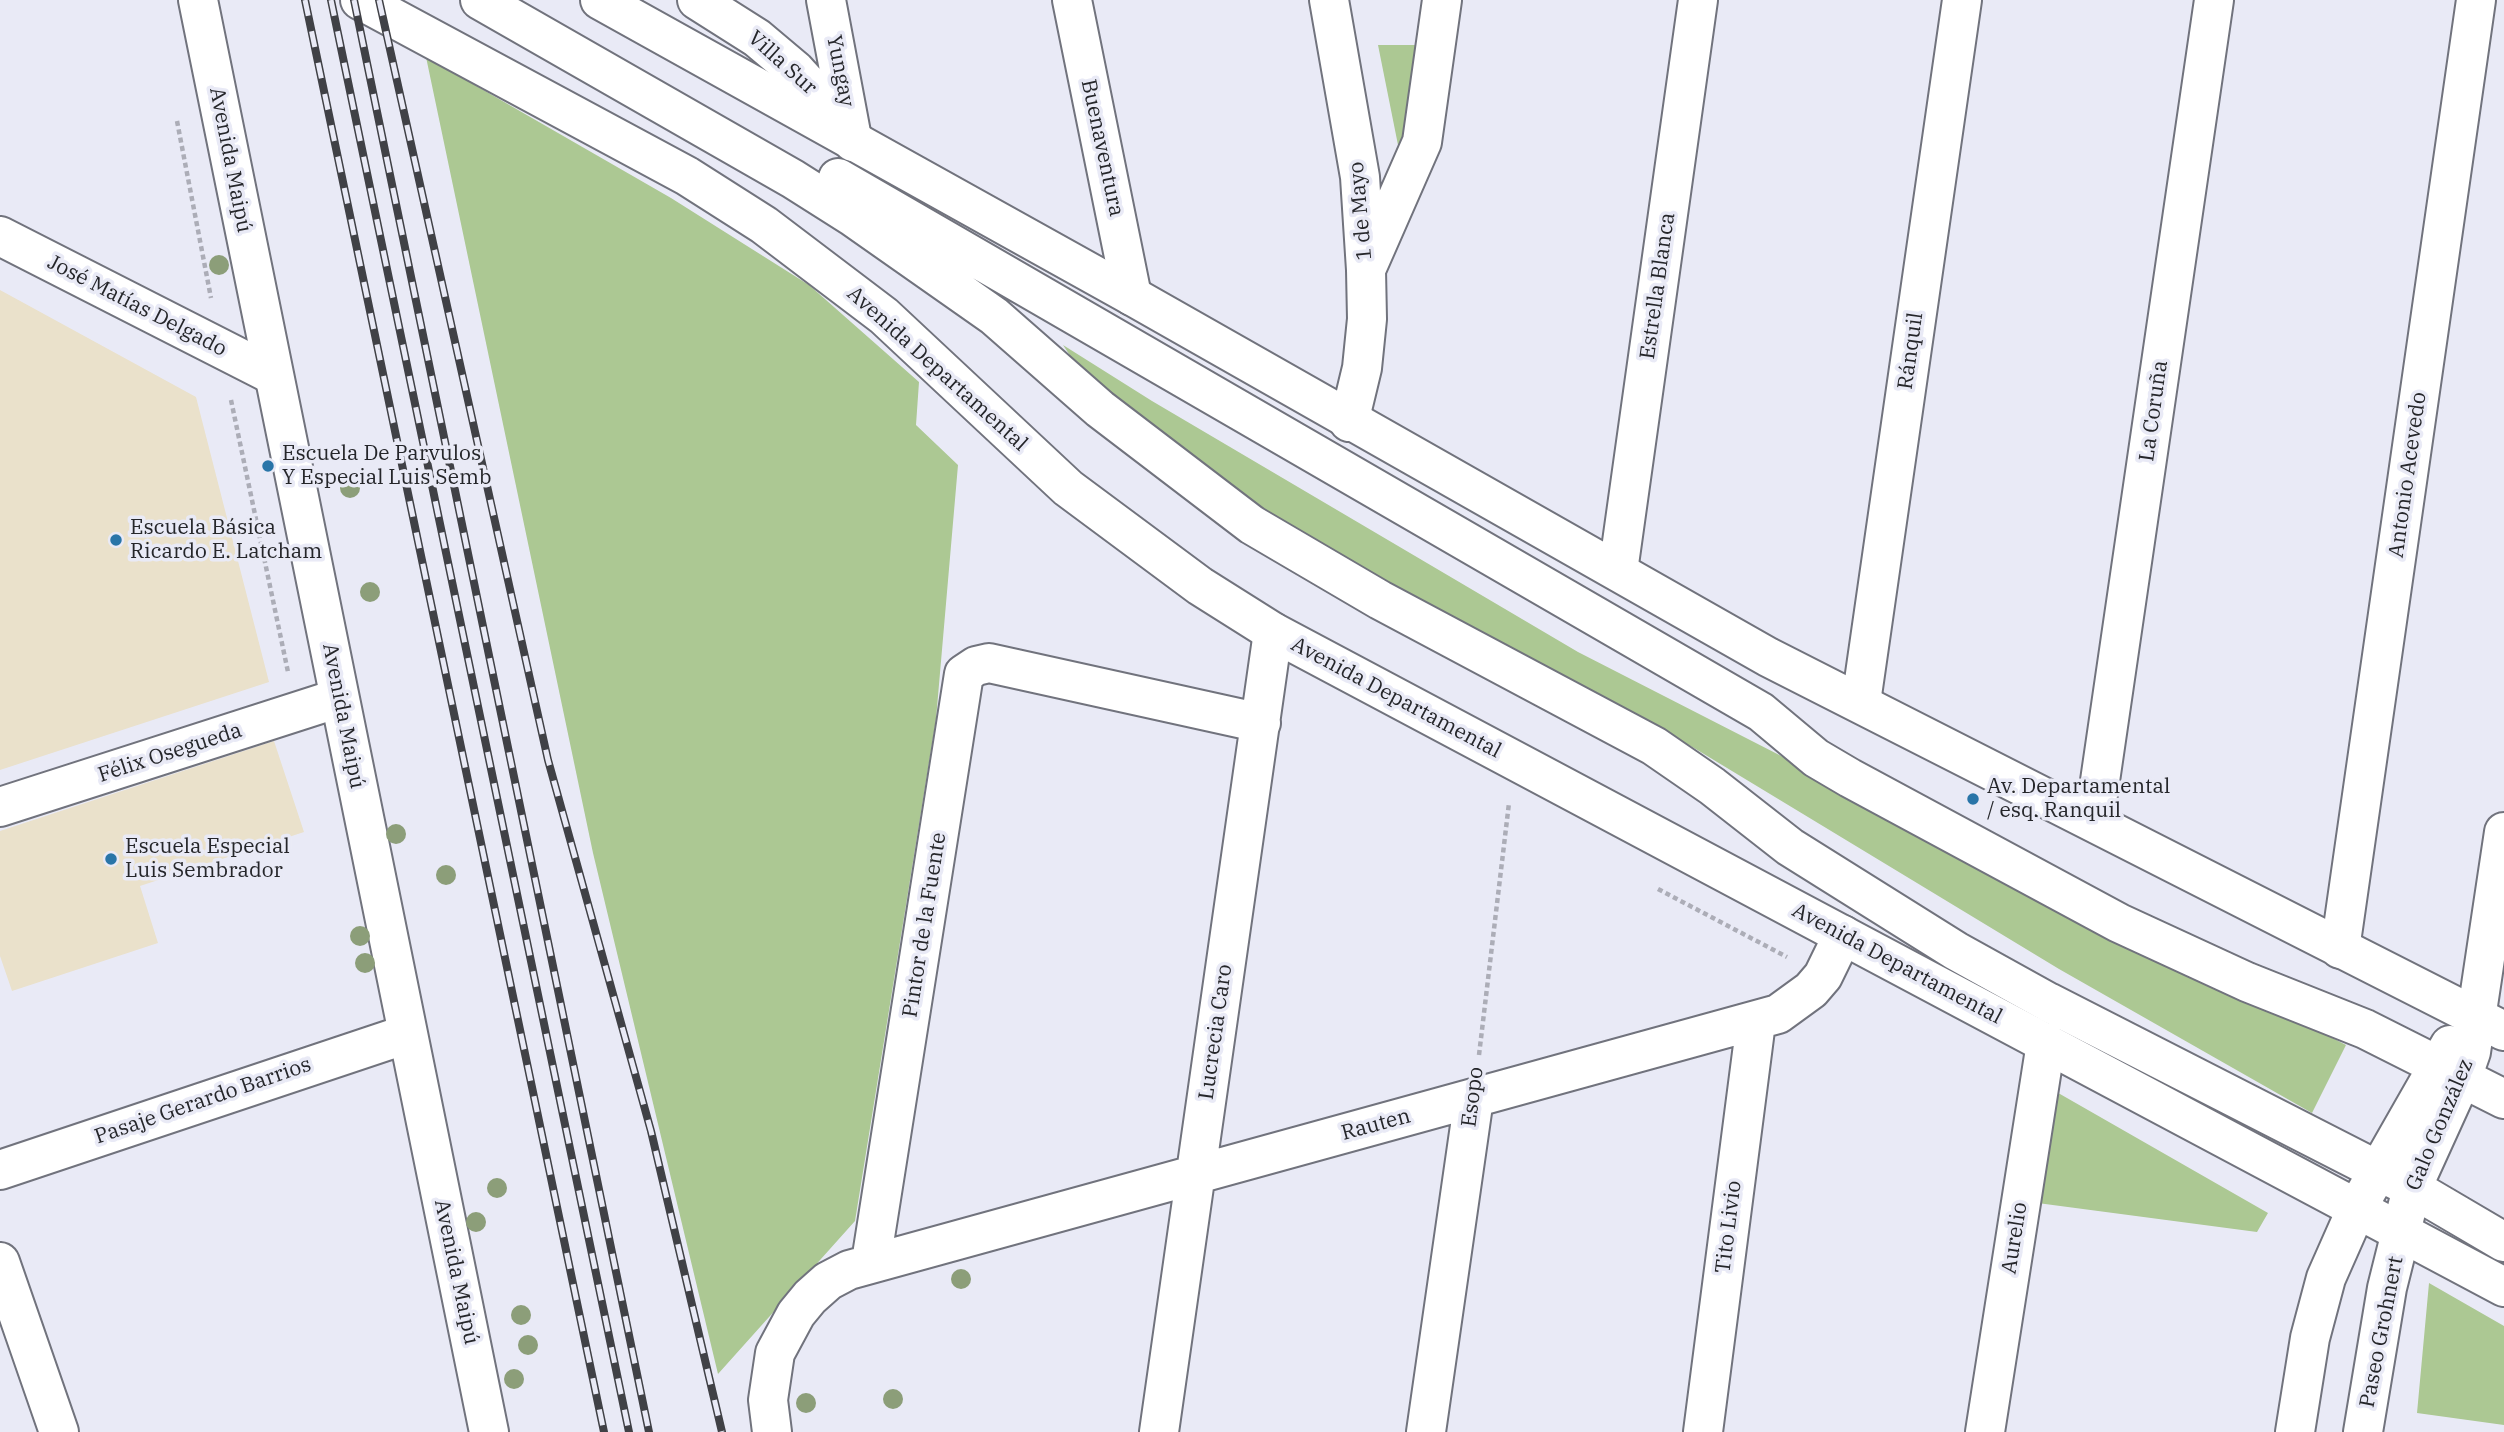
<!DOCTYPE html>
<html>
<head>
<meta charset="utf-8">
<style>
  body { margin:0 }
  canvas { display:block; background:#e9eaf6 }
</style>
</head>
<body>
<canvas width="2504" height="1432"></canvas>
<script>
const ctx = document.querySelector('canvas').getContext('2d');
ctx.lineJoin = 'round';
function paint(path, color) {
  ctx.fillStyle = color;
  ctx.fill(path, 'evenodd');
}
function poly(rows) {
  const path = new Path2D();
  for (const r of rows) {
    path.moveTo(r[0], r[1]);
    for (let i = 2; i < r.length; i += 2) path.lineTo(r[i], r[i + 1]);
  }
  return path;
}
function strokePath(path, color, width, dash) {
  ctx.strokeStyle = color;
  ctx.lineWidth = width;
  ctx.lineCap = dash ? 'butt' : 'round';
  ctx.setLineDash(dash || []);
  ctx.stroke(path);
}
function drawText(font, color, halo, rows, align = 'center') {
  ctx.font = font + ' "IBM Plex Serif",serif';
  ctx.lineWidth = 7;
  ctx.setLineDash([]);
  ctx.textBaseline = 'middle';
  ctx.strokeStyle = halo;
  ctx.fillStyle = color;
  for (const [text, x, y, turn = 0] of rows) {
    ctx.save();
    ctx.translate(x, y);
    ctx.rotate((+turn || 0) * Math.PI / 180);
    ctx.textAlign = isNaN(turn) ? turn : align;
    if (halo) ctx.strokeText(text, 0, 0);
    ctx.fillText(text, 0, 0);
    ctx.restore();
  }
}
paint(poly([
  [0,290,196,397,269,682,0,770],
  [274,741,304,832,140,886,158,943,12,991,0,956,0,831]
]), '#eae1cb');
paint(poly([
  [1378,45,1425,45,1401,160],
  [426,57,671,198,809,285,919,382,916,425,958,465,936,719,855,1221,718,1374,593,853],
  [1063,345,1152,401,1578,652,2346,1045,2312,1113,2059,969,1694,748,1560,673,1303,538,1089,384],
  [2046,1086,2268,1213,2257,1232,2030,1202],
  [2429,1283,2504,1326,2504,1425,2417,1413]
]), '#acc893');
const minor = poly([
  [480,0,793,179,853,217,994,316,1100,409,1252,525,1380,600,1654,746,1712,786,1790,847,1956,951,2048,1002,2412,1188,2504,1242],
  [697,0,757,38,795,70,826,104,853,142],
  [826,0,851,133],
  [1072,0,1132,296],
  [1329,0,1360,177,1366,270,1367,319,1362,368,1349,422],
  [838,178,1761,712,1816,758,1850,778,2119,923,2247,982,2365,1029,2504,1099],
  [0,236,273,375],
  [1368,265,1422,142,1442,0],
  [1618,571,1698,0],
  [1861,702,1962,0],
  [0,807,339,698],
  [2094,822,2214,0],
  [2340,949,2476,0],
  [0,1170,407,1034],
  [0,1262,59,1432],
  [871,1262,964,674,976,666,989,663,1261,723],
  [772,1432,768,1400,775,1353,796,1314,810,1297,828,1281,849,1270,1778,1014,1811,990,1823,976,1843,935],
  [1159,1432,1273,632],
  [1426,1432,1474,1098],
  [1703,1432,1756,1022],
  [1985,1432,2046,1043],
  [2295,1432,2310,1338,2326,1278,2357,1208,2450,1045],
  [2363,1432,2387,1288,2412,1188,2462,1078,2471,1052,2504,832]
]);
const major = poly([
  [198,0,489,1432],
  [360,0,687,176,764,225,884,316,1068,488,1200,586,1273,632,2504,1287],
  [600,0,1132,296,1768,657,2504,1031]
]);
strokePath(minor, '#71737d', 42);
strokePath(major, '#71737d', 42);
strokePath(poly([
  [177,121,211,298],
  [231,400,288,672],
  [1658,889,1787,957],
  [1479,1055,1509,803]
]), '#acadb7', 4.5, [5, 3.5]);
strokePath(minor, '#fff', 38);
strokePath(major, '#fff', 38);
const rail = poly([
  [305,0,604,1432],
  [331,0,629,1432],
  [354,0,649,1432],
  [379,0,548,760,651,1131,722,1432]
]);
strokePath(rail, '#404146', 8);
strokePath(rail, '#e9eaf6', 5, [16]);
ctx.fillStyle = '#8c9e79';
for (const [x, y] of [
  [219,265],
  [350,488],
  [370,592],
  [396,834],
  [446,875],
  [360,936],
  [365,963],
  [497,1188],
  [476,1222],
  [961,1279],
  [521,1315],
  [528,1345],
  [514,1379],
  [893,1399],
  [806,1403]
]) {
  ctx.beginPath();
  ctx.arc(x, y, 10, 0, 2 * Math.PI);
  ctx.fill();
}
for (const [x, y, r, color] of [
  [268,466,7,"#2975a8"],
  [116,540,7,"#2975a8"],
  [1973,799,7,"#2975a8"],
  [111,859,7,"#2975a8"]
]) {
  const dot = new Path2D();
  dot.arc(x, y, r, 0, 2 * Math.PI);
  ctx.fillStyle = color;
  ctx.fill(dot);
  strokePath(dot, '#e9eaf6', 2.5);
}
drawText('21px', '#25262a', '#e9eaf6', [
  ["Villa Sur",782,63,42],
  ["Yungay",840,71,79],
  ["Buenaventura",1102,148,78],
  ["Avenida Maipú",230,160,79],
  ["1 de Mayo",1361,211,-95],
  ["Estrella Blanca",1658,286,-82],
  ["José Matías Delgado",137,306,27],
  ["Ránquil",1911,351,-82],
  ["Avenida Departamental",937,369,42],
  ["La Coruña",2154,411,-82],
  ["Antonio Acevedo",2408,475,-82],
  ["Avenida Departamental",1396,698,28],
  ["Avenida Maipú",343,716,79],
  ["Félix Osegueda",170,753,-18],
  ["Pintor de la Fuente",925,925,-81],
  ["Avenida Departamental",1897,964,28],
  ["Lucrecia Caro",1216,1032,-82],
  ["Esopo",1473,1097,-83],
  ["Pasaje Gerardo Barrios",203,1101,-19],
  ["Rauten",1376,1125,-15],
  ["Galo González",2440,1125,-67],
  ["Tito Livio",1729,1227,-83],
  ["Aurelio",2015,1238,-81],
  ["Avenida Maipú",456,1272,78],
  ["Paseo Grohnert",2382,1332,-79]
]);
drawText('21px', '#25262a', '#e9eaf6', [
  ["Escuela De Parvulos",282,454],
  ["Y Especial Luis Semb",282,478],
  ["Escuela Básica",130,528],
  ["Ricardo E. Latcham",130,552],
  ["Av. Departamental",1987,787],
  ["/ esq. Ranquil",1987,811],
  ["Escuela Especial",125,847],
  ["Luis Sembrador",125,871]
], 'left');
</script>
</body>
</html>
